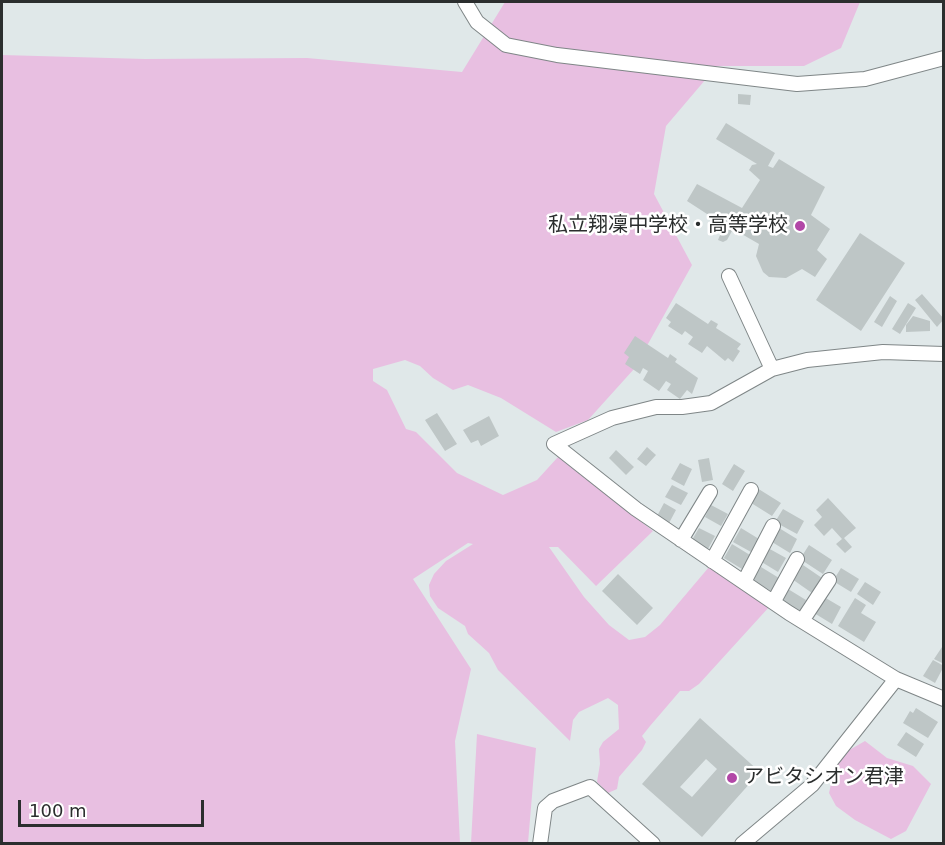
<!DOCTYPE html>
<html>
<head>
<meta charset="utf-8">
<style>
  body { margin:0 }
  #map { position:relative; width:945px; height:845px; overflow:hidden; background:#e0e8e9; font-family:"DejaVu Sans",sans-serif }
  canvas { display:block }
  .frame { position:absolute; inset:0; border:3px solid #2b2e2e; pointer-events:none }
  .scale { position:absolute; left:18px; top:800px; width:186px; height:27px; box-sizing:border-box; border:3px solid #2b2e2e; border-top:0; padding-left:8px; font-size:18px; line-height:21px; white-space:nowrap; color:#2b2e2e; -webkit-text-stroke:4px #fff; paint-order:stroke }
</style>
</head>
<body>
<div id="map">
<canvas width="945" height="845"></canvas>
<div class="frame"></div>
<div class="scale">100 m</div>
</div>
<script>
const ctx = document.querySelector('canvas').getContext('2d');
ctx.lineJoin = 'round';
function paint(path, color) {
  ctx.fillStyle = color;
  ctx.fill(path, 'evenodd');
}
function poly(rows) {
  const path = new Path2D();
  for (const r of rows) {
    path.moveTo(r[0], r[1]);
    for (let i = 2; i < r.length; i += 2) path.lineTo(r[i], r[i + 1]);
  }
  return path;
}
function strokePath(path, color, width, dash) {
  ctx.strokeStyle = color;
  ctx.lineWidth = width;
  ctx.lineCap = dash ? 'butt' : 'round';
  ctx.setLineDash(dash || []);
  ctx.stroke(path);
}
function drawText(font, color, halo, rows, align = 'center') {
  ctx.font = font + ' "DejaVu Sans","Noto Sans JP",sans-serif';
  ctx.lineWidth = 5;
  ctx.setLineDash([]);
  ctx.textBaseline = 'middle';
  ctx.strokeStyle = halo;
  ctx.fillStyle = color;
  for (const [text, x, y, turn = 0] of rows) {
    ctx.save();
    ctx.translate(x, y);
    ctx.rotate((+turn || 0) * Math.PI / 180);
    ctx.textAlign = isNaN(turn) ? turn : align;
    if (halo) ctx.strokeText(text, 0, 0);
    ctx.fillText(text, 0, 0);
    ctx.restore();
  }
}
paint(poly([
  [505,2,860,2,841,48,804,66,717,66,666,126,654,194,692,265,634,369,588,420,556,432,501,398,468,385,453,390,433,378,420,366,405,360,373,369,373,381,387,390,406,429,416,432,457,473,503,495,537,480,558,457,653,531,596,586,558,547,549,547,584,597,609,625,629,640,645,637,660,625,709,567,770,606,699,684,689,691,680,691,650,726,642,736,646,742,642,750,619,777,617,789,608,793,597,782,600,764,599,749,603,742,619,729,618,705,608,698,579,712,573,720,570,741,498,670,489,653,468,634,465,626,438,608,430,596,429,585,434,574,446,561,473,544,468,543,413,579,471,669,455,741,460,843,2,844,2,55,145,59,307,58,462,72],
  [477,734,536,748,528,843,471,843],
  [865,741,887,758,913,766,931,784,906,831,891,839,855,820,836,806,829,793,831,784,827,774,846,752]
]), '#e8bfe1');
paint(poly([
  [738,94,751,95,750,105,738,104],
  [726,123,775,153,768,166,773,168,779,159,825,187,811,215,830,229,817,250,827,259,815,277,802,269,786,278,769,277,763,272,756,256,759,244,733,229,727,240,723,242,718,240,724,225,687,201,697,184,742,208,760,180,749,170,752,165,757,164,716,139],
  [860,233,905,263,861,331,816,300],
  [922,294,944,319,937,327,915,300],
  [890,296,897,301,882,327,874,322],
  [676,303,708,324,711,320,718,324,716,328,741,344,737,349,740,351,733,362,728,358,725,361,707,346,702,353,688,344,693,337,685,331,682,335,668,326,671,322,666,318],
  [908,303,916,308,900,334,892,329],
  [913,316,930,321,930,331,906,332,906,325],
  [635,336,668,358,670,354,677,359,675,362,698,378,692,394,687,390,680,399,667,390,671,384,666,381,659,391,643,380,648,371,643,368,640,374,625,364,629,357,624,353],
  [437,413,457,444,445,451,425,420],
  [489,416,499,436,481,446,478,440,471,443,463,430],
  [647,447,656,455,646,466,637,459],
  [616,450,634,467,626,475,609,458],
  [709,458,713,480,702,482,698,460],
  [680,463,692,469,684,486,671,479],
  [734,464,745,471,733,491,722,484],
  [672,485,688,493,681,505,665,497],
  [757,488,781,503,772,516,748,501],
  [828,498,856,528,844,538,852,547,845,553,836,544,842,539,832,528,824,536,814,525,822,517,816,510],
  [664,503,676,510,668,525,656,518],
  [711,505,728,514,721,526,705,517],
  [783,509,804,521,797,534,775,522],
  [699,528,715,536,708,549,692,540],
  [741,528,759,539,751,552,733,542],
  [779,528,797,539,790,553,772,542],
  [732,544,750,555,742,569,724,558],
  [809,545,832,560,823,574,800,559],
  [768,548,786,558,778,572,760,561],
  [803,565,822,578,812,593,792,579],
  [761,567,779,578,771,591,752,580],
  [841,568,859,579,851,592,833,581],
  [618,574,653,608,637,625,602,591],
  [865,582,881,592,873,605,857,594],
  [788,589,806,600,798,614,780,603],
  [824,597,841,607,832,624,814,613],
  [855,598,866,605,861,613,876,622,864,642,838,626],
  [944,644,944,664,934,659],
  [933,660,944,666,935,683,923,676],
  [916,708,938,722,928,738,903,723,910,711,913,713],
  [700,718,760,772,702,837,642,784],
  [706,759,717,769,692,797,680,787],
  [906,732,924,744,916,757,897,745]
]), '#bec6c6');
const minor = poly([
  [465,2,477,22,506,45,557,55,797,84,865,79,944,58],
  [729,276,772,369],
  [944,354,883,352,807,360,772,369,711,403,682,407,656,407,612,418,554,444,636,509,789,613,896,679,944,699],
  [681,540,710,492],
  [712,561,751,490],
  [744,582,773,526],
  [774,601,797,559],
  [802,621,829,580],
  [540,844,545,808,553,801,590,787,653,844],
  [742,844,812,785,896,679]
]);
strokePath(minor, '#7f8687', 16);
strokePath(minor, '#fff', 14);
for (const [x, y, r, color] of [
  [800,226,6,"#b247a7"],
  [732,778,6,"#b247a7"]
]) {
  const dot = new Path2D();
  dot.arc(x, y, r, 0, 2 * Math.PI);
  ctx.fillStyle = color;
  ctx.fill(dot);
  strokePath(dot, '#fff', 2);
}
drawText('20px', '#2b2e2e', '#fff', [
  ["私立翔凜中学校・高等学校",788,226],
  ["アビタシオン君津",744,778,"left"]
], 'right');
</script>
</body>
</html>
